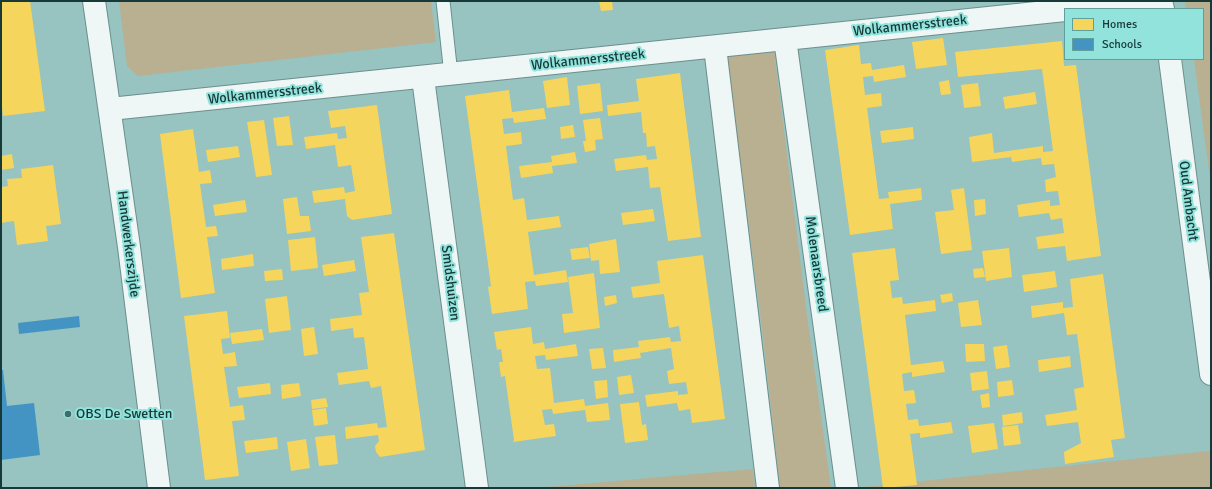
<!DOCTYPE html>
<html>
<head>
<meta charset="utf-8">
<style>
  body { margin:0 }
  #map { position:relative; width:1212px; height:489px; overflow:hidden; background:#97c3c0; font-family:Signika,sans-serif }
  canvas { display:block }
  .frame { position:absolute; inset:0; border:2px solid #173937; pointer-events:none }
  .legend { position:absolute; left:1064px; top:8px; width:140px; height:52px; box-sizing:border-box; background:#91e3dc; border:1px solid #609f9a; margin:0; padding:5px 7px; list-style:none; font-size:12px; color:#173937 }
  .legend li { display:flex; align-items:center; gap:8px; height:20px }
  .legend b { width:20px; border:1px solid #609f9a }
</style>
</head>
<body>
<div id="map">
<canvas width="1212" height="489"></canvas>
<div class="frame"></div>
<ul class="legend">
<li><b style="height:11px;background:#f6d55c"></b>Homes</li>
<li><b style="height:11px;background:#4393c3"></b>Schools</li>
</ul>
</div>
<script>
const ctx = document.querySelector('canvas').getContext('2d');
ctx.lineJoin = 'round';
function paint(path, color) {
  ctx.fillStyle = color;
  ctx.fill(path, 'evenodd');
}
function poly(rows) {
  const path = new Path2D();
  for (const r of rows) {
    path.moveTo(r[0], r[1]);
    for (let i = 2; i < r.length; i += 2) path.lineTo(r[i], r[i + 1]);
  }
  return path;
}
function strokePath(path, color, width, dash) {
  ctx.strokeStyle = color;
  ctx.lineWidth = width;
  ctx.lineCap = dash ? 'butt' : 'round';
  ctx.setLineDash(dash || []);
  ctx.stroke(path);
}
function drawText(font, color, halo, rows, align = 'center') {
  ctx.font = font + ' Signika,sans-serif';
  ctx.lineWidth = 4;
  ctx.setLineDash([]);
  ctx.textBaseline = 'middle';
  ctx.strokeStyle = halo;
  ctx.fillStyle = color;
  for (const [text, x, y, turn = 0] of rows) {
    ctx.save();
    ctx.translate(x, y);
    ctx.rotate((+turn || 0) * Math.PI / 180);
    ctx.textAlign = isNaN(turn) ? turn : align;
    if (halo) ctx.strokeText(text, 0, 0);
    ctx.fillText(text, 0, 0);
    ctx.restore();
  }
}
paint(poly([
  [119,1,431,1,436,42,138,76,127,66],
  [1185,1,1211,1,1211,185,1194,59,1203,59,1203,9,1186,9],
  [774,50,807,316,831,488,780,488,762,328,727,57,738,52],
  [1210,451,1211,488,855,488],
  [753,469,755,488,536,488]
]), '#b8b090');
paint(poly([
  [1,1,30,1,45,111,3,116,1,99],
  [599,1,612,1,613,10,601,11],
  [943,38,947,65,916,69,912,42],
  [1062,41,1064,66,1076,65,1101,256,1067,261,1065,246,1038,249,1036,237,1064,233,1062,218,1051,220,1049,213,1019,217,1017,205,1050,200,1050,206,1060,205,1058,191,1046,192,1045,180,1056,177,1054,164,1042,165,1041,158,1012,162,1011,157,972,162,969,137,992,133,994,153,1043,146,1043,152,1053,151,1042,69,958,77,955,52],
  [859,45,861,64,871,63,872,70,904,65,906,77,874,82,873,76,863,77,865,95,881,93,882,106,867,108,879,199,889,198,888,192,921,188,922,200,890,204,893,229,850,235,825,50],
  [680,73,701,237,668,241,660,187,650,188,648,167,616,171,614,159,646,155,647,160,657,159,655,146,647,147,646,133,643,133,641,112,608,116,607,105,639,101,636,79],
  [567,77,570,105,547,108,543,81],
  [949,80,951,94,941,95,939,82],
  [600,83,603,111,580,114,577,86],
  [978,83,981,106,964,108,961,85],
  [509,90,512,112,544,108,546,119,514,123,513,118,502,119,504,134,521,132,522,144,506,146,513,200,524,198,527,220,559,216,561,227,528,232,534,275,566,270,568,282,536,286,535,281,525,282,528,309,492,314,488,287,495,285,491,286,465,96],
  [1035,92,1037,104,1005,109,1003,97],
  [377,105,392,214,352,220,347,216,345,199,314,203,312,191,344,187,345,193,355,191,351,165,338,167,335,145,306,149,304,137,337,133,338,139,347,138,345,126,331,128,328,111],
  [289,116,293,145,277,146,273,118],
  [600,118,603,139,595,140,596,150,585,152,583,141,586,141,583,120],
  [264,120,272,175,256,177,247,122],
  [573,125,575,137,561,139,560,127],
  [913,127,914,139,882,143,880,131],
  [193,129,199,172,210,170,212,183,200,184,206,227,216,226,218,236,207,237,215,293,181,298,160,134],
  [238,146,240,157,208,162,206,150],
  [575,152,577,163,552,166,553,173,521,178,519,166,552,162,551,156],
  [12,154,14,168,1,170,1,156],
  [53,165,61,224,46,226,48,241,17,245,14,221,1,223,1,187,8,186,7,179,22,178,21,169],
  [964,188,972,250,941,254,935,212,954,210,951,190],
  [297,197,300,216,309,216,311,231,287,234,283,199],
  [985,199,986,214,975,216,974,200],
  [245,200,247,212,215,216,213,205],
  [653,209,655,221,623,225,621,213],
  [394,233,425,450,380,457,376,452,375,446,379,441,378,435,346,439,345,427,377,423,378,428,387,427,381,386,371,388,369,381,339,385,337,373,368,369,364,337,354,338,353,328,331,331,330,319,362,315,359,293,369,292,361,237],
  [315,237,318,268,291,271,288,240],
  [616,239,620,272,600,274,599,260,591,261,589,244],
  [588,247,590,258,572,260,570,249],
  [895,248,899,280,890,281,892,298,902,297,903,304,935,300,936,311,905,315,911,365,943,361,945,372,912,377,912,372,902,374,904,391,914,390,916,403,906,404,908,420,918,419,919,426,951,422,953,433,920,438,920,433,910,434,917,485,883,488,852,253],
  [1009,248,1012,277,986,281,982,251],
  [253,254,254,266,222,270,221,259],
  [703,255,725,419,692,423,690,409,679,411,677,403,647,407,645,395,678,391,678,395,688,394,686,382,669,384,667,371,674,369,671,348,640,353,641,358,614,362,613,350,639,347,638,341,670,337,671,342,681,341,679,326,669,328,664,294,633,298,631,287,660,283,657,261],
  [354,260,356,271,324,276,322,265],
  [983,268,985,277,974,278,973,269],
  [282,269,283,280,265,281,264,271],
  [1055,271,1057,287,1024,292,1022,275],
  [594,273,600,328,564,333,562,314,573,313,568,277],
  [1103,274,1125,438,1111,440,1114,457,1065,464,1064,452,1081,443,1078,422,1047,426,1045,415,1077,410,1074,389,1084,387,1077,334,1067,335,1064,313,1032,318,1031,306,1063,302,1063,308,1073,307,1070,279],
  [952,293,953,301,942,303,940,295],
  [616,295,617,303,605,306,604,297],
  [287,296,291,330,269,333,265,299],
  [978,300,982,325,961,327,958,303],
  [227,311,230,338,221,339,223,354,235,352,237,366,224,367,230,407,243,405,245,420,232,421,239,476,205,480,184,316],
  [314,327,318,354,304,356,301,329],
  [531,327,533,344,544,342,545,349,576,344,578,356,546,360,545,355,535,356,537,369,550,368,554,403,584,399,585,406,608,403,610,420,587,422,585,410,553,414,552,409,542,410,545,425,554,424,556,436,513,442,514,440,505,376,501,377,499,362,503,362,501,349,497,350,494,332],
  [262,329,264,340,232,344,230,333],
  [965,344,984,344,985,361,966,362],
  [1007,345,1010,367,996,369,993,347],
  [603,348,606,368,592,369,589,349],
  [1070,356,1071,367,1039,372,1038,360],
  [987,371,989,389,972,391,970,373],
  [631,375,634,393,619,395,617,377],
  [607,380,608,397,596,399,594,381],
  [1012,380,1014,395,998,397,997,382],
  [270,383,271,394,239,398,237,387],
  [299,383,301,396,282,399,281,385],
  [989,393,990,407,982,408,980,395],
  [326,398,328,407,312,409,311,400],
  [639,402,642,425,646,424,648,440,625,443,620,404],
  [326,408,328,424,314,426,312,410],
  [1022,412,1023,423,1003,426,1002,415],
  [994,423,998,449,972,453,968,426],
  [1018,425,1021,444,1004,446,1002,427],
  [335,435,338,464,319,466,315,437],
  [277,437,278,449,246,453,244,441],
  [306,439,310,468,291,471,287,442]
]), '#f6d55c');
paint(poly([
  [79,316,80,327,19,334,18,323],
  [1,370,3,370,7,406,34,403,40,455,1,460]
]), '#4393c3');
const lane = poly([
  [443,1,451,75]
]);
const street = poly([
  [94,1,129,247,159,488],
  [1161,1,1163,9],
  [1071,9,1146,1],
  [785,39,847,488],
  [715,47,768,488],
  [1170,59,1211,374],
  [423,78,477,488],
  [110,109,1065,10]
]);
strokePath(lane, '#6b8f8d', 15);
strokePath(street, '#6b8f8d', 24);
strokePath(lane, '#eff6f6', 13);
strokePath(street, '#eff6f6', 22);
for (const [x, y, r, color] of [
  [68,414,4,"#446967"]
]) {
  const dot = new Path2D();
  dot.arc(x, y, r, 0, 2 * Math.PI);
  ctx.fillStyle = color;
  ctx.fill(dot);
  strokePath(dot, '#91e3dc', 1.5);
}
drawText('14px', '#173937', '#91e3dc', [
  ["Wolkammersstreek",910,26,-6],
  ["Wolkammersstreek",588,60,-6],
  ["Wolkammersstreek",265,94,-6],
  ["Oud Ambacht",1188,201,83],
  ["Handwerkerszijde",128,244,83],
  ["Molenaarsbreed",816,264,82],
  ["Smidshuizen",450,283,83]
]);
drawText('14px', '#173937', '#91e3dc', [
  ["OBS De Swetten",76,414]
], 'left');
</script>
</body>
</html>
